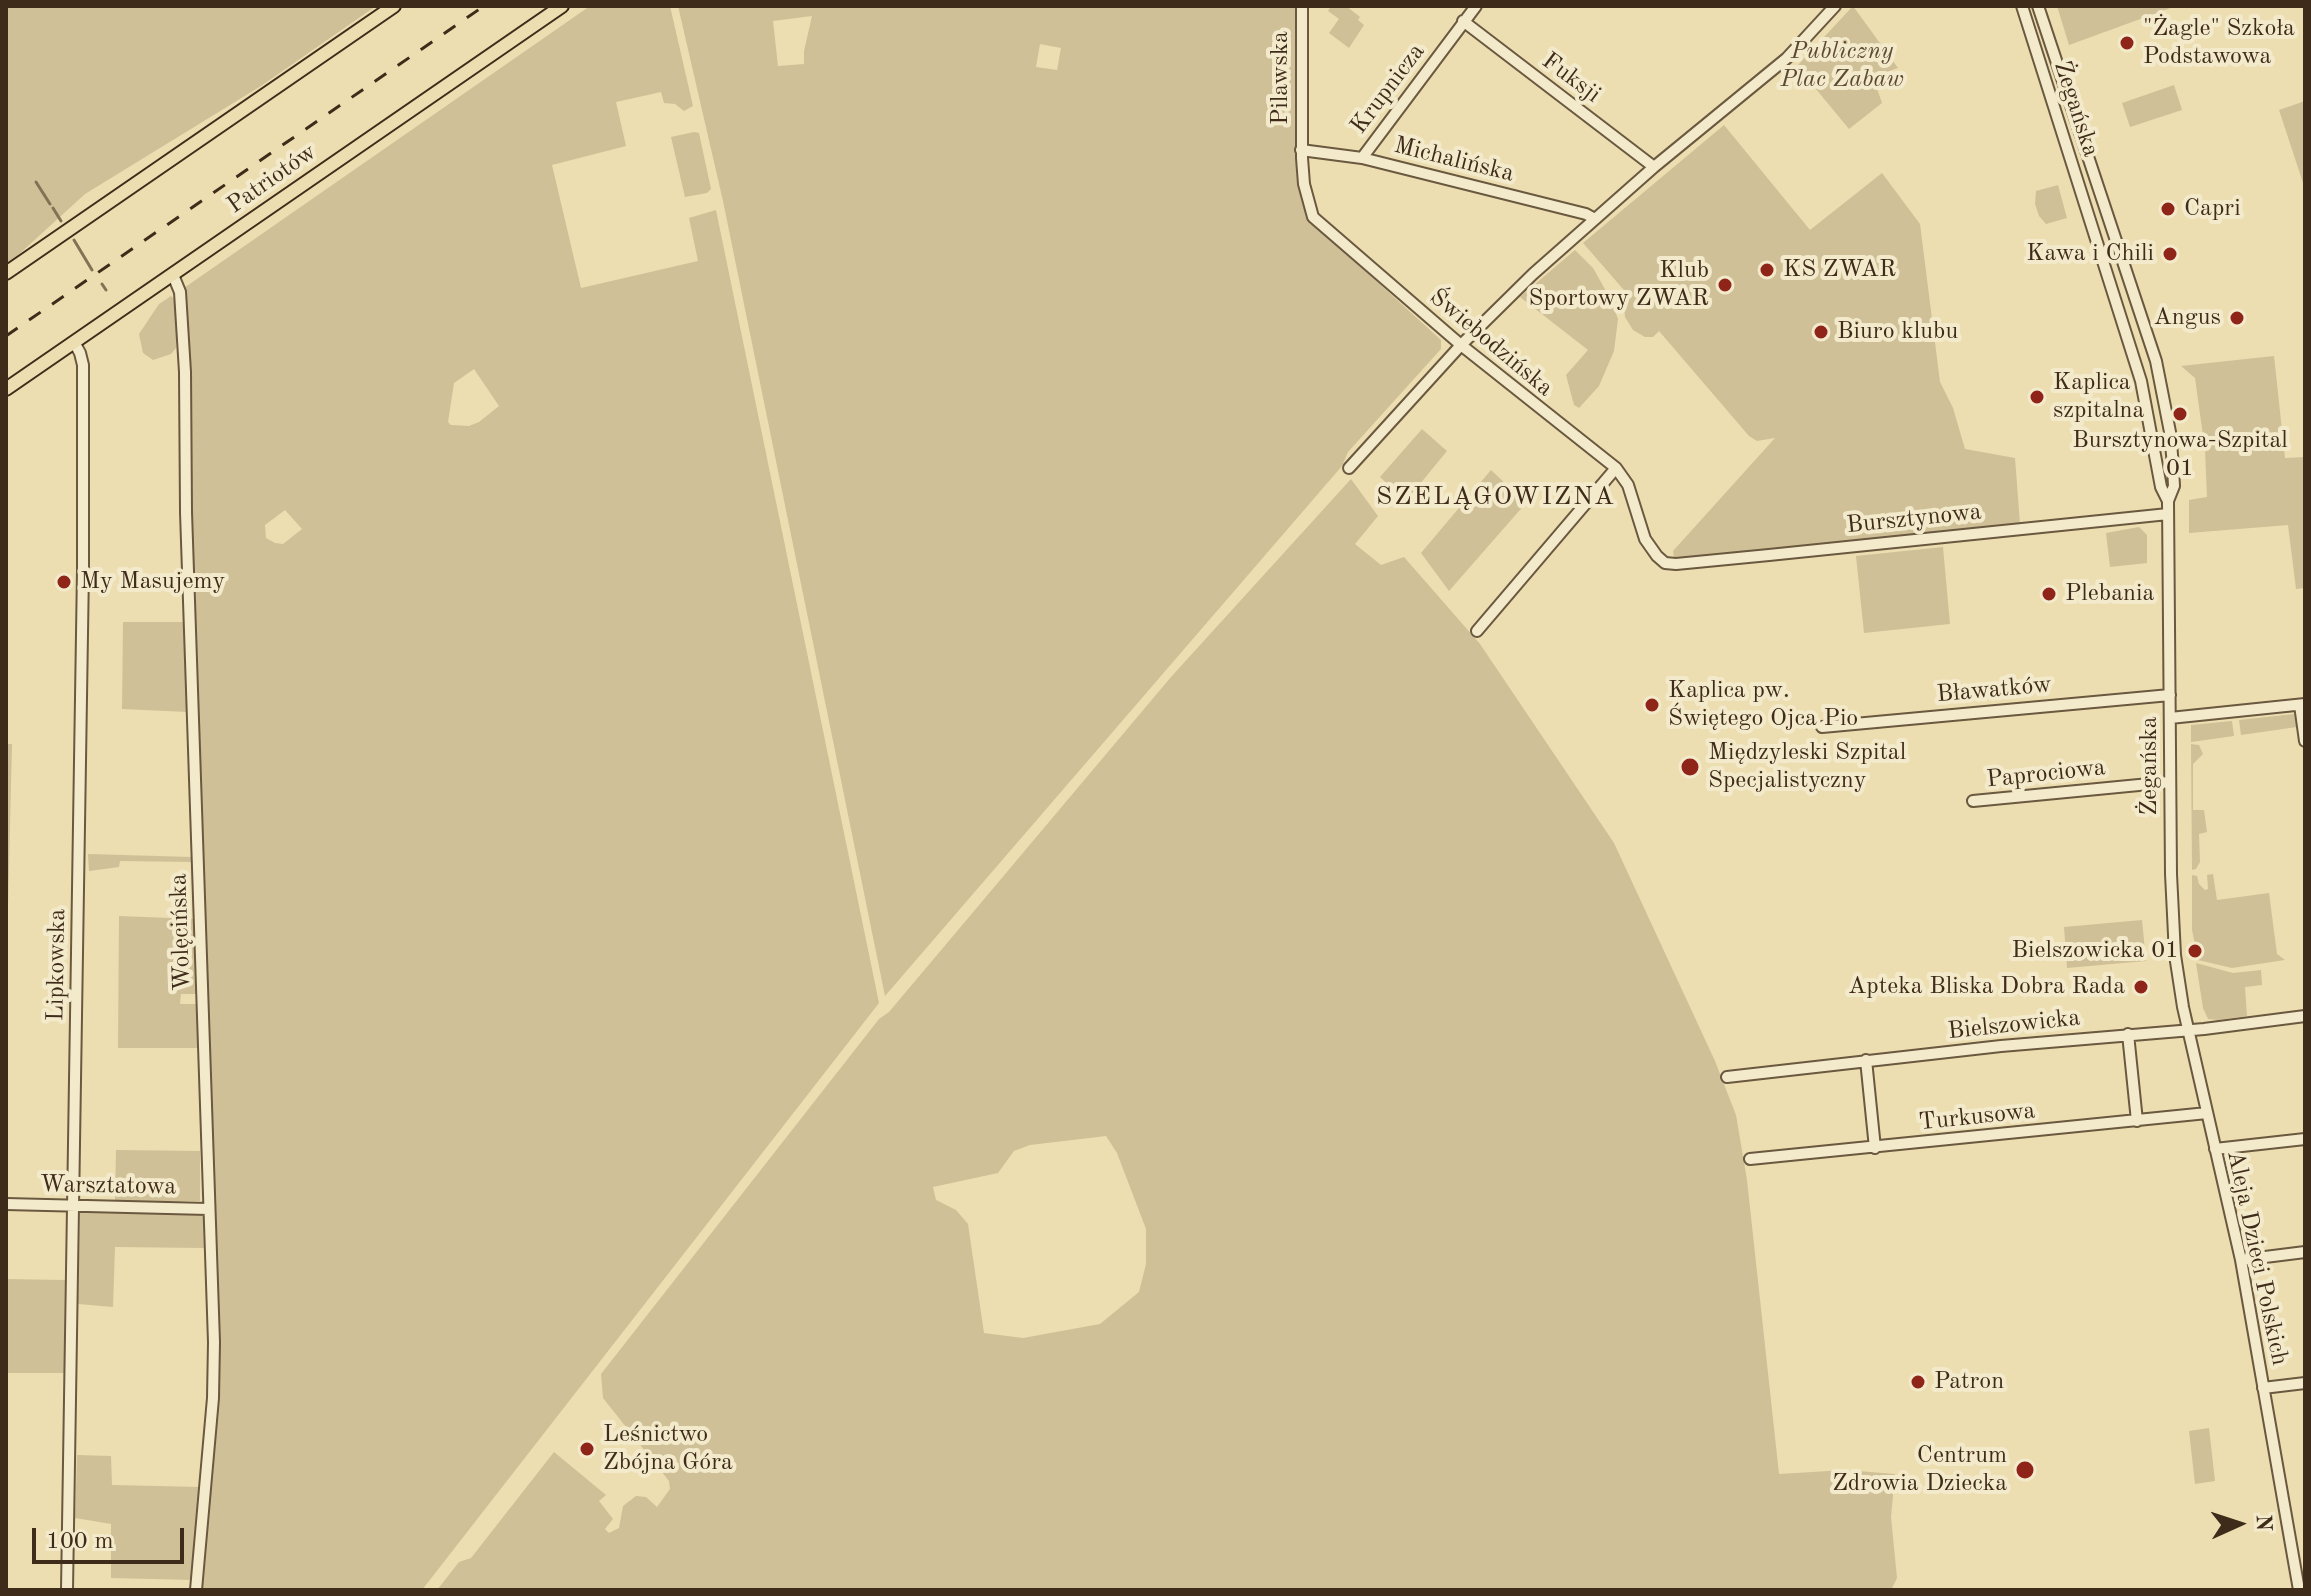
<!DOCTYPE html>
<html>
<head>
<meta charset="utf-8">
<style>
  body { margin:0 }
  #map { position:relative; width:2311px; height:1596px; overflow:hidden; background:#ecdeb1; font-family:"Old Standard TT",serif }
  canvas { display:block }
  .frame { position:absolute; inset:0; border:8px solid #3f2b19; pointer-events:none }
  .north { position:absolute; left:2199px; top:1484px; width:80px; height:80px; -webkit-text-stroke:6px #f3eacc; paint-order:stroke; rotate:87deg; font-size:22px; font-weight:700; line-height:32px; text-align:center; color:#3f2b19 }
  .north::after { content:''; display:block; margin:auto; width:28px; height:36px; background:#3f2b19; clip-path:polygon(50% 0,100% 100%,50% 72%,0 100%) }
  .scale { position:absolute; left:32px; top:1528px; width:152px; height:36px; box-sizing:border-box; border:4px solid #3f2b19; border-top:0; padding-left:10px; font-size:24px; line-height:28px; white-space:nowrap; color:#3f2b19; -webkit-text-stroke:6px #f3eacc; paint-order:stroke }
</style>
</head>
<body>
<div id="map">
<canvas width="2311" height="1596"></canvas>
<div class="frame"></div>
<div class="north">N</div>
<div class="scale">100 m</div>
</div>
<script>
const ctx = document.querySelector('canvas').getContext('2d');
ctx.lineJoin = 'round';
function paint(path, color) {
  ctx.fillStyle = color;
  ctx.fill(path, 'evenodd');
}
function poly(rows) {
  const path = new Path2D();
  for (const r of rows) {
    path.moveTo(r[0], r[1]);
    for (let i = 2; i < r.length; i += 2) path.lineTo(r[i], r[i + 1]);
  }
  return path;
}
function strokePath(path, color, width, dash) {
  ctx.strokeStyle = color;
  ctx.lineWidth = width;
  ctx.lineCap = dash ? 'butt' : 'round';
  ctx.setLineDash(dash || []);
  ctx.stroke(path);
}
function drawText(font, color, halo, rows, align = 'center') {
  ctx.font = font + ' "Old Standard TT",serif';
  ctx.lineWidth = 8;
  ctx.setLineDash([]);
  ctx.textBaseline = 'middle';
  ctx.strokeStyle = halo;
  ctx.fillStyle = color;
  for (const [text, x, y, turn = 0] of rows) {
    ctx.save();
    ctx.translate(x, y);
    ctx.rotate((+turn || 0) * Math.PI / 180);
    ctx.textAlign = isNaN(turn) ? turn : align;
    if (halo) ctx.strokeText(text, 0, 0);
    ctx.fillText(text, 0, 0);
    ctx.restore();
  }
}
paint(poly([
  [6,6,376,6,261,86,85,194,6,266],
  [590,6,670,6,693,106,684,111,675,104,664,103,661,92,616,102,626,146,552,165,581,288,698,261,689,218,716,210,879,1003,422,1590,200,1590,218,1389,219,1304,184,288],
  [474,369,499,406,479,422,469,426,451,425,448,422,454,383],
  [285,510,302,529,283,544,275,543,266,538,265,525],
  [678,6,1296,6,1295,152,1306,217,1441,340,1441,349,1348,452,1342,466,885,996,723,201],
  [812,16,804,51,804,64,778,66,773,21],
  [1040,44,1061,48,1057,70,1036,67],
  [1331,6,1346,6,1360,17,1358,20,1364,25,1349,48,1329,33,1339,19,1328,11],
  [1853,6,1898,68,1873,77,1882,103,1849,129,1797,66],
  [2057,6,2176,6,2069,45],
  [2174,85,2182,110,2130,127,2122,103],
  [2305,101,2305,189,2279,110],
  [1724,125,1810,230,1882,173,1920,224,1940,382,1953,408,1965,449,2015,458,2020,524,1674,558,1673,551,1775,438,1757,441,1749,436,1659,331,1653,337,1645,337,1633,330,1625,317,1624,307,1630,297,1583,243],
  [694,132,699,133,711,189,707,193,685,197,671,137],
  [2058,185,2067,218,2046,224,2039,216,2035,204,2036,191],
  [1575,250,1593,268,1611,300,1618,319,1614,351,1599,386,1579,408,1574,405,1566,375,1588,350,1520,297],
  [171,296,176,301,176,348,171,354,153,360,143,353,139,334,159,304],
  [2274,356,2285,458,2305,457,2305,588,2296,589,2288,525,2189,533,2189,500,2207,497,2205,450,2195,378,2181,366],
  [1422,429,1447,451,1406,501,1380,477],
  [1491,470,1526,503,1449,591,1421,553],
  [1351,479,1378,516,1355,544,1381,565,1404,557,1480,644,1614,843,1715,1061,1736,1115,1747,1180,1779,1474,1845,1470,1895,1474,1891,1517,1897,1578,1891,1590,437,1590,459,1562,471,1558,554,1452,606,1495,599,1501,613,1519,605,1529,609,1533,619,1528,623,1506,636,1496,646,1497,657,1507,670,1489,669,1481,603,1398,601,1374,879,1019,889,1012,1171,677],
  [1106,1136,1117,1153,1146,1229,1146,1264,1139,1292,1100,1324,1023,1338,984,1333,968,1224,956,1210,936,1200,933,1187,998,1173,1014,1151,1030,1145],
  [2139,527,2147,535,2147,563,2110,567,2106,533],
  [1943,547,1950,624,1864,633,1856,556],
  [123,622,186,622,188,712,122,709],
  [2294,714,2297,727,2241,735,2239,720],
  [2232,721,2234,736,2191,742,2191,725],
  [6,744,12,744,6,990],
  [2191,744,2199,745,2203,754,2193,764,2193,810,2204,810,2207,832,2199,834,2200,862,2196,869,2192,870],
  [88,854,192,857,193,862,120,861,119,867,89,871],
  [2213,874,2217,900,2269,893,2277,954,2285,960,2232,968,2198,960,2192,930,2192,875,2197,876,2199,884,2205,890,2208,889,2207,875],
  [119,916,195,919,197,994,181,994,180,1004,197,1004,199,1048,118,1048],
  [2142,920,2146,961,2067,968,2064,927],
  [2196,963,2233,973,2261,970,2262,985,2245,987,2247,1016,2218,1020,2208,1019,2203,1008],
  [116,1150,200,1151,200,1201,115,1201],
  [80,1211,203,1214,204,1248,115,1247,113,1307,78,1304],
  [6,1279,65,1280,64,1373,6,1373],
  [2209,1428,2215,1481,2195,1484,2189,1431],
  [77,1455,111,1456,112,1485,200,1487,193,1580,111,1578,111,1524,75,1518]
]), '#cfc097');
strokePath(poly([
  [36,182,50,204],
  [53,208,61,221],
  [74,240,92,270],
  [102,284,106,290]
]), '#837255', 3);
const minor = poly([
  [1302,6,1302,158,1304,184,1313,217,1461,345,1616,468,1628,485,1645,539,1657,556,1665,563,1676,564,1769,555,2168,514],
  [2022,6,2141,381,2161,487,2168,501,2171,874,2175,955,2183,1007,2241,1260,2299,1590],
  [2038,6,2156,361,2170,432,2173,466,2174,486,2168,501],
  [1463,21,1654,167],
  [1301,150,1362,158,1586,214,1595,219],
  [1362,158,1476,6],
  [173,275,180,292,185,372,186,512,214,1342,213,1398,196,1590],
  [1349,468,1461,345,1533,274,1654,167,1787,58,1835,6],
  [1477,631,1616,468],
  [2300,705,2305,741],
  [2170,718,2305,704],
  [1822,727,2170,695],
  [1973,801,2170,782],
  [2128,1034,2137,1121],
  [1866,1060,1875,1148],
  [1727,1077,2001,1046,2204,1029,2305,1016],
  [2215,1149,2305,1139],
  [1750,1159,2207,1113],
  [6,1204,208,1209],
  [2241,1260,2305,1252],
  [2263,1388,2305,1383],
  [67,1590,83,570,83,365,80,353,74,342]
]);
const major = poly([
  [6,273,394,6],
  [6,389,562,6]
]);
strokePath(minor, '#6a583f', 14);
strokePath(major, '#3f2b19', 16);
strokePath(minor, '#f3eacc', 10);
strokePath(major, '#ecdeb1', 12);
strokePath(poly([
  [6,336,484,6]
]), '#3f2b19', 3, [14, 14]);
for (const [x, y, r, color] of [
  [2127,43,8,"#8f2418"],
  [2168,209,8,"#8f2418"],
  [2170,254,8,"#8f2418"],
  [1767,270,8,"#8f2418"],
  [1725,285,8,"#8f2418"],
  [2237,318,8,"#8f2418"],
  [1821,332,8,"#8f2418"],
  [2037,397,8,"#8f2418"],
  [2180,414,8,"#8f2418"],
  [64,582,8,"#8f2418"],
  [2049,594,8,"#8f2418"],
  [1652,705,8,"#8f2418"],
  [1690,767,10,"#8f2418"],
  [2195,951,8,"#8f2418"],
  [2141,987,8,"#8f2418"],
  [1918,1382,8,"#8f2418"],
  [587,1449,8,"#8f2418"],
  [2025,1470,10,"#8f2418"]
]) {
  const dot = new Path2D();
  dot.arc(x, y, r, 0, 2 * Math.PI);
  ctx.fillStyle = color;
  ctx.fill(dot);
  strokePath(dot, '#f3eacc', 3);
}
drawText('24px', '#3f2b19', '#f3eacc', [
  ["\"Żagle\" Szkoła",2143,29],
  ["Podstawowa",2143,57],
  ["Capri",2184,209],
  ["Kawa i Chili",2154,254,"right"],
  ["KS ZWAR",1783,270],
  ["Klub",1709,271,"right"],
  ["Sportowy ZWAR",1709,299,"right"],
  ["Angus",2221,318,"right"],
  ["Biuro klubu",1837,332],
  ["Kaplica",2053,383],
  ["szpitalna",2053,411],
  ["Bursztynowa-Szpital",2180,441,"center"],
  ["01",2180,469,"center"],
  ["My Masujemy",80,582],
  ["Plebania",2065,594],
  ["Kaplica pw.",1668,691],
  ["Świętego Ojca Pio",1668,719],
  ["Międzyleski Szpital",1708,753],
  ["Specjalistyczny",1708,781],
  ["Bielszowicka 01",2179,951,"right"],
  ["Apteka Bliska Dobra Rada",2125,987,"right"],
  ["Patron",1934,1382],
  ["Leśnictwo",603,1435],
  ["Zbójna Góra",603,1463],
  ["Centrum",2007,1456,"right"],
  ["Zdrowia Dziecka",2007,1484,"right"]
], 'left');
drawText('italic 24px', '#5c4932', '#f3eacc', [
  ["Publiczny",1842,52],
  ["Plac Zabaw",1842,80]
]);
drawText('24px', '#3f2b19', '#f3eacc', [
  ["Pilawska",1281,78,-90],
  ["Fuksji",1571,78,37],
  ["Krupnicza",1388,89,-53],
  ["Żegańska",2076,109,72],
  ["Michalińska",1454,160,14],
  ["Patriotów",272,179,-35],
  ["Świebodzińska",1491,343,40],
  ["Bursztynowa",1914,519,-6],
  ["Bławatków",1994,690,-5],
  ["Żegańska",2150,766,-90],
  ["Paprociowa",2046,774,-6],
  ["Wolęcińska",181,932,-92],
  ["Lipkowska",57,965,-89],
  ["Bielszowicka",2014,1025,-6],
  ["Turkusowa",1977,1117,-6],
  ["Warsztatowa",108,1186,1],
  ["Aleja Dzieci Polskich",2257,1258,78]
]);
ctx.letterSpacing = '2px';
drawText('26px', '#3f2b19', '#f3eacc', [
  ["SZELĄGOWIZNA",1496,497]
]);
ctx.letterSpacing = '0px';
</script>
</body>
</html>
